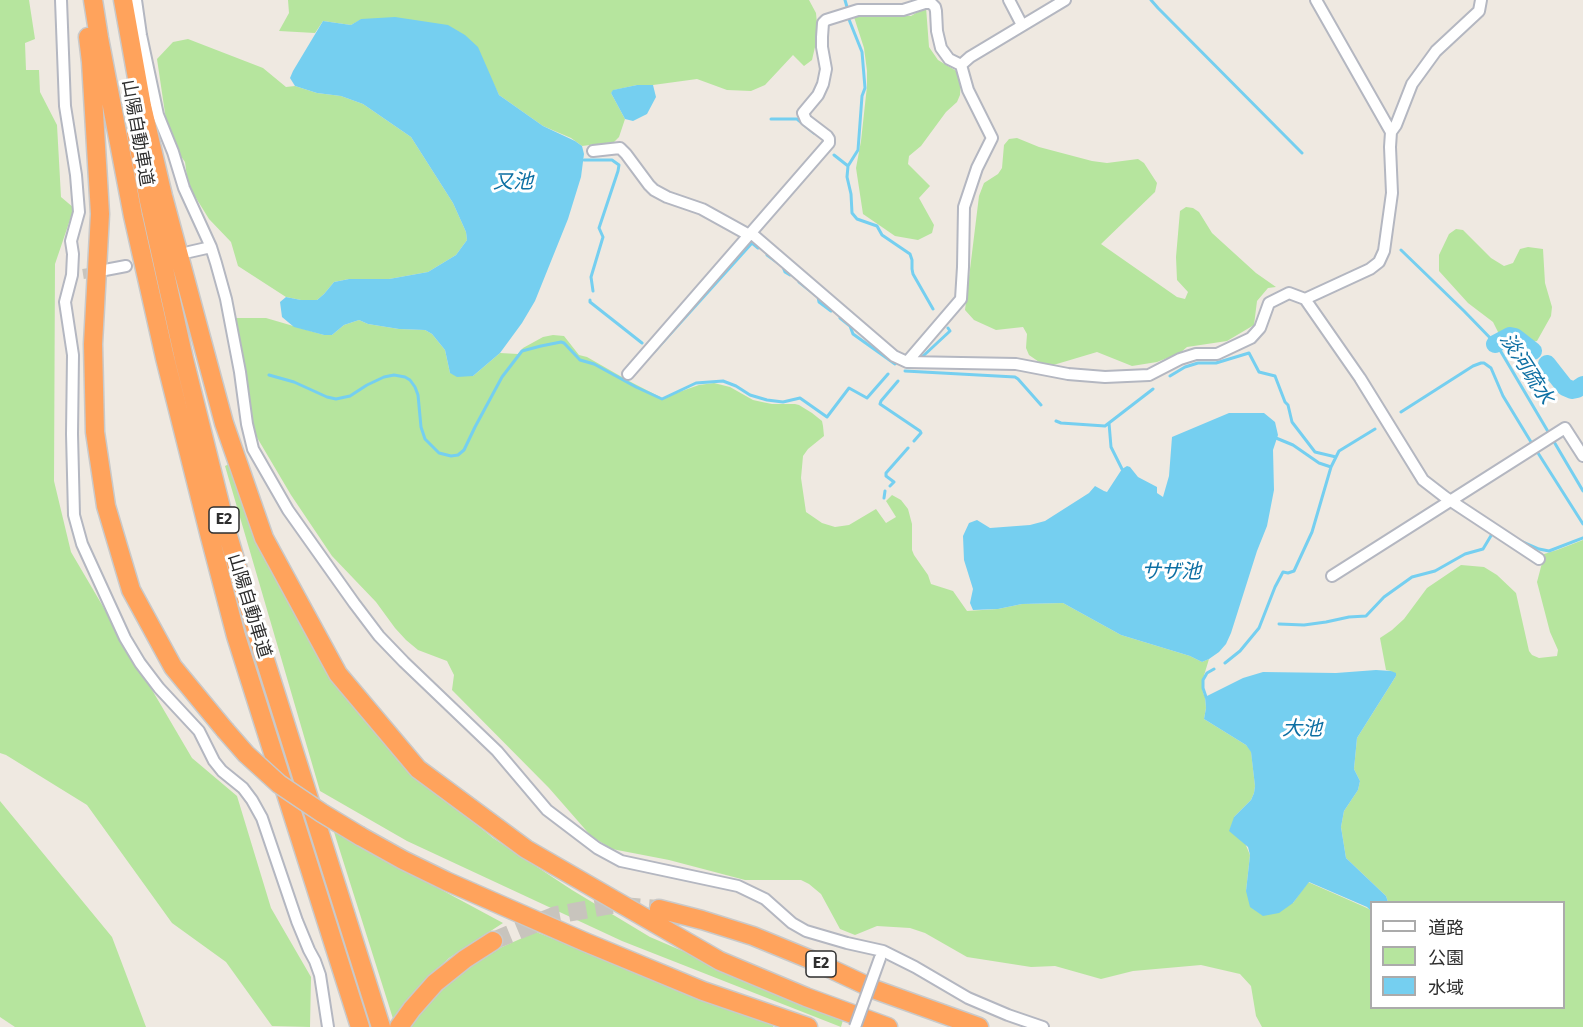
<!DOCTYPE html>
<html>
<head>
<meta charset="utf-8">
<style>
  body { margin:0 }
  #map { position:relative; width:1583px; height:1027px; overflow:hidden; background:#efe9e1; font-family:"Fira Sans","Noto Sans JP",sans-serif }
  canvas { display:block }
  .legend { position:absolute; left:1370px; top:901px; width:195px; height:108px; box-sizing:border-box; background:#fff; border:2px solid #ababab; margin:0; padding:8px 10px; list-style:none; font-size:18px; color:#2e2e2e }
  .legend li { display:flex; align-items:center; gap:12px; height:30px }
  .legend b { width:30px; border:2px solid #ababab }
</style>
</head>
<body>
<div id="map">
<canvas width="1583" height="1027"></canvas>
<ul class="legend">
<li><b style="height:8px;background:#fff"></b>道路</li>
<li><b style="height:16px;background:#b6e59e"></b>公園</li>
<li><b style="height:16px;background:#75cff0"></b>水域</li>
</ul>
</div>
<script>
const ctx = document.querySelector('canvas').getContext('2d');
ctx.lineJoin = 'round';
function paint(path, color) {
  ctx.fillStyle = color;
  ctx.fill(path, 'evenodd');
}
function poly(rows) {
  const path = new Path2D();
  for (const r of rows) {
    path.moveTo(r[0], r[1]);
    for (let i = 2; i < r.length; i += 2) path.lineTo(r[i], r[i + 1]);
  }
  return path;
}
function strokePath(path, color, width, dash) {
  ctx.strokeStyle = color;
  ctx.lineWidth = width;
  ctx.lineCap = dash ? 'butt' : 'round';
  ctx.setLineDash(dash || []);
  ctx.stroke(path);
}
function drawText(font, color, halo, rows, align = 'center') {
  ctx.font = font + ' "Fira Sans","Noto Sans JP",sans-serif';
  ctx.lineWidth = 6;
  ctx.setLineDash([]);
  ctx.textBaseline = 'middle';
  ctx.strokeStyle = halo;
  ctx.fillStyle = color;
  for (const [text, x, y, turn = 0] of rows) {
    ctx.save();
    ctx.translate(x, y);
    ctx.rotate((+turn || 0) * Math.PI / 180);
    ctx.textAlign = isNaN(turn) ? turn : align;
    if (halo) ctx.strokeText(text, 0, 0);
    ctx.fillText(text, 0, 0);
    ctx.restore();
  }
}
paint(poly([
  [0,0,29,0,35,39,25,43,26,70,39,70,40,92,57,125,61,197,74,208,55,264,54,481,71,552,192,758,237,796,271,908,311,977,310,1027,272,1026,226,962,172,923,87,805,6,755,0,753],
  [288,0,809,0,816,13,818,34,812,60,804,66,793,55,765,85,751,91,727,90,697,79,653,85,637,85,614,90,611,93,625,119,619,137,614,142,582,146,571,138,543,126,499,95,489,75,362,19,351,25,323,21,315,33,279,31,289,13],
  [926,7,929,47,938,60,958,72,961,80,960,95,957,102,946,112,921,146,909,156,908,164,930,186,919,198,934,225,932,233,918,240,895,236,863,214,856,168,861,141,867,86,867,71,864,48,854,17,877,14,911,16],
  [188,39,263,68,286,87,295,86,317,93,341,96,363,104,411,137,453,203,466,232,467,240,456,255,428,272,389,279,349,279,334,282,324,294,317,300,301,300,286,297,238,266,231,242,209,219,188,185,185,162,169,140,157,59,173,42],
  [1017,138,1039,147,1092,161,1107,163,1138,159,1144,163,1157,183,1155,192,1101,244,1177,297,1185,299,1188,292,1177,280,1176,257,1180,211,1186,207,1193,208,1199,212,1212,233,1256,273,1276,287,1268,288,1257,301,1254,325,1227,341,1187,347,1180,353,1157,362,1132,366,1097,352,1050,366,1042,364,1029,355,1026,348,1027,334,1023,327,996,330,974,320,965,310,979,196,984,183,998,174,1002,168,1004,145,1009,139],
  [1456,229,1463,230,1491,258,1504,266,1513,263,1520,249,1528,247,1543,249,1545,283,1552,307,1551,316,1537,341,1505,346,1493,322,1468,303,1439,271,1439,255,1449,234],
  [236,318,266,318,324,335,332,335,344,325,359,320,368,324,399,329,425,330,432,334,445,350,450,373,473,376,500,353,518,354,523,348,543,337,553,335,564,336,579,355,587,357,629,381,662,398,699,385,714,383,730,387,753,400,762,402,772,404,795,404,799,405,812,413,822,421,823,426,824,436,808,449,803,456,801,478,806,512,822,523,835,527,849,525,876,509,886,523,896,517,886,501,892,495,901,500,908,509,912,524,912,550,914,555,928,575,931,584,953,591,967,611,998,609,1022,604,1063,603,1121,635,1190,656,1202,662,1209,659,1202,682,1203,693,1205,697,1206,708,1204,719,1246,745,1251,751,1255,786,1254,793,1251,800,1234,817,1250,855,1246,891,1293,903,1308,882,1367,908,1372,911,1372,1008,1564,1008,1564,902,1388,902,1386,896,1346,858,1341,827,1344,811,1358,790,1360,781,1354,769,1357,738,1396,676,1391,671,1386,670,1380,638,1392,630,1404,619,1427,588,1461,565,1484,567,1497,575,1516,593,1529,651,1532,655,1539,658,1557,656,1558,650,1550,632,1537,582,1542,563,1541,555,1557,550,1583,540,1583,1027,1262,1027,1256,1016,1251,986,1240,974,1201,965,1133,971,1101,979,1055,966,1031,967,967,957,925,933,910,928,877,926,855,935,840,929,821,894,809,884,801,880,745,880,669,860,612,849,591,836,549,788,452,690,454,675,447,661,418,650,406,640,395,628,376,602,332,556,291,495,252,429],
  [231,463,331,679,399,762,493,838,572,890,650,937,843,1020,841,1027,622,941,407,841,320,791,225,466],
  [0,801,112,937,146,1027,15,1027,0,1017],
  [334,832,503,923,449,958,417,989,395,1025],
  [536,932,774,1025,773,1027,410,1027,430,998,455,976,502,947]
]), '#b6e59e');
paint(poly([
  [395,17,448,25,465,35,478,47,499,95,543,126,575,141,582,146,584,154,581,177,568,219,535,301,522,323,500,353,473,376,457,377,450,373,445,350,432,334,425,330,399,329,368,324,359,320,344,325,332,335,324,335,294,327,282,317,280,302,286,297,301,300,317,300,324,294,334,282,349,279,389,279,428,272,456,255,467,240,466,232,453,203,411,137,363,104,341,96,317,93,295,86,290,78,293,71,323,21,351,25,361,19],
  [637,85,653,85,656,97,647,114,633,121,625,119,611,93,613,90],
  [1229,413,1264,413,1275,422,1278,435,1273,450,1274,490,1267,526,1257,551,1231,633,1226,644,1219,652,1209,659,1202,662,1190,656,1121,635,1063,603,1022,604,998,609,973,610,970,603,973,589,964,560,963,536,969,523,977,520,990,528,1030,525,1045,521,1089,493,1095,486,1104,491,1107,492,1122,469,1127,466,1130,467,1138,477,1157,487,1157,493,1163,497,1169,476,1172,437],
  [1376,670,1391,671,1396,673,1396,676,1357,738,1354,769,1360,781,1358,790,1344,811,1341,827,1346,858,1386,896,1388,902,1372,902,1371,911,1367,907,1309,882,1293,903,1279,913,1263,916,1250,907,1246,891,1250,855,1248,847,1229,831,1234,817,1251,800,1254,793,1255,786,1251,752,1246,745,1204,719,1206,708,1205,697,1243,678,1263,672,1336,673]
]), '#75cff0');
strokePath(poly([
  [845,0,847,7],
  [1151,0,1158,8,1302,153],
  [848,17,862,52,865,88,862,96,858,150,848,166,847,177,851,194,852,213,857,219,877,226,882,235,910,254,912,260,912,269,913,274,933,309],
  [771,119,797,119,814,133],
  [834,155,848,166],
  [584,160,612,160,619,165,618,171,599,228,603,237,591,277,593,291],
  [1401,250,1464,311,1497,345,1583,491],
  [767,255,778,263],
  [783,267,785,272,790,275],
  [799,282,818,297,819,302,831,311],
  [590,300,590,302,642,343],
  [840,318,850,326,853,334,895,364],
  [654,352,752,243,758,248],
  [921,358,950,331,948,328],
  [905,371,1015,377,1018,379,1041,405],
  [269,375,294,382,327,397,336,399,350,396,367,385,384,377,394,375,405,377,410,380,415,387,418,395,421,427,425,439,439,453,451,456,458,455,464,450,475,427,502,377,522,351,541,346,561,342,564,343,580,360,594,364,636,387,662,399,696,383,723,381,736,386,750,395,767,400,783,402,800,398,827,417,849,388,867,398,888,374],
  [1170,376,1185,367,1198,363,1216,363,1249,353,1259,372,1275,376,1285,402,1288,405,1292,422,1315,452,1336,457],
  [898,381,881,401,880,404,920,431,921,433,914,441],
  [1401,412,1473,366,1481,363,1484,363,1491,368,1503,396,1531,442],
  [1056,421,1061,423,1105,426,1153,389],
  [1109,423,1111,447,1122,469],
  [1276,438,1293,445,1319,463,1331,467],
  [1538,453,1583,524],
  [890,486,894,482,886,476,886,473,908,448],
  [884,498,885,491],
  [1523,542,1539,549,1549,551,1583,538],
  [1279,624,1304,625,1326,622,1349,617,1366,616,1384,597,1412,577,1435,571,1465,554,1483,549,1492,534],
  [1225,663,1240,651,1259,628,1275,587,1283,572,1288,573,1294,571,1312,532,1331,467,1339,451,1375,429],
  [1206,697,1203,688,1203,680,1207,673,1214,669]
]), '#75cff0', 3);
strokePath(poly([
  [1495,344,1510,336,1515,337,1533,351],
  [1547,364,1565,387,1572,390,1577,389,1583,385]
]), '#75cff0', 18);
strokePath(poly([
  [83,274,102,271]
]), '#c8c4bd', 10, [10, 5]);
strokePath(poly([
  [493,941,556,915,612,905,659,909]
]), '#c8c4bd', 18, [18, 9]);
const street = poly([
  [61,0,65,106,76,175,79,212,71,241,73,254,72,275,65,302,73,355,72,434,74,515,82,544,125,638,140,663,159,688,199,731,214,761,222,771,243,788,252,800,262,818,297,921,309,950,315,961,320,975,328,1027],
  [136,0,141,35,158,115,173,152,184,188,211,247,216,263,226,299,240,372,247,424,253,449,288,510,354,603,379,636,404,662,497,751,547,810,597,848,621,861,738,886,765,899,792,923,806,931,847,943,883,951,915,967,968,998,1008,1015,1043,1027],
  [1009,0,1022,25],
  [1316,0,1391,132],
  [961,65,970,57,1065,0],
  [593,151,620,148,626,154,649,185,654,190,667,197,702,209,749,235],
  [751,233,894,356,907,362,1016,364,1068,374,1105,377,1149,375,1180,359,1196,354,1217,354,1251,338,1260,328,1269,303,1289,293,1305,299,1360,378,1423,480,1445,497,1539,559],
  [189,252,211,247],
  [105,270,126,266],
  [1305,299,1370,269,1379,262,1384,251,1392,193,1390,147,1391,132,1396,125,1412,84,1436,51,1479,11,1481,0],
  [907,362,961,299,963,267,964,207,977,168,992,138,968,90,961,65],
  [628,374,829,143,829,139,827,136,806,120,803,113,818,95,823,84,826,69,822,47,822,37,823,23,826,20,858,10,903,10,925,3,931,3,935,7,936,11,937,31,941,48,949,59,961,65],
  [1332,576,1565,428,1583,456]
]);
const highway = poly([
  [93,0,99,38,133,216,165,358,210,537,236,636,360,1027],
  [123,0,142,106,163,196,224,423,264,538,338,674,418,769,526,849,720,961,806,997,888,1027],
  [88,37,91,62,100,214,93,344,95,432,106,506,131,590,173,667,225,730],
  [136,132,149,201,184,359,227,532,256,631,381,1027],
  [360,836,403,860,446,881,585,942,703,991,808,1027],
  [659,909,702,920,753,936,814,961,876,990,979,1027],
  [399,1027,412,1009,435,983,465,959,493,941]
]);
strokePath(street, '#b4b7c1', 14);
strokePath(highway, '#c9c9c9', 21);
strokePath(street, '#fff', 10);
strokePath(highway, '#ffa35c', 18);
const streetBridge = poly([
  [855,1027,880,958]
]);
const highwayBridge = poly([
  [225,730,246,754,279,784,322,813,360,836]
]);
strokePath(streetBridge, '#b4b7c1', 14, []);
strokePath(highwayBridge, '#c9c9c9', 21, []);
strokePath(streetBridge, '#fff', 10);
strokePath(highwayBridge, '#ffa35c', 18);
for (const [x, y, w] of [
  [224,520,30],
  [821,964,30]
]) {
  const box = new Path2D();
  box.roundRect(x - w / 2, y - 13, w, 26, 4.5);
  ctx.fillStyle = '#fff';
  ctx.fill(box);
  strokePath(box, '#2e2e2e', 1.5);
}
drawText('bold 16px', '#2e2e2e', null, [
  ["E2",224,520],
  ["E2",821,964]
]);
drawText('18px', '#2e2e2e', '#fff', [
  ["山陽自動車道",137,133,80],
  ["山陽自動車道",249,606,73]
]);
drawText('italic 20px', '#0d6fa3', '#fff', [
  ["又池",513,182],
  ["淡河疏水",1526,369,57],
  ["サザ池",1171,572],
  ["大池",1302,729]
]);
</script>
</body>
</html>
